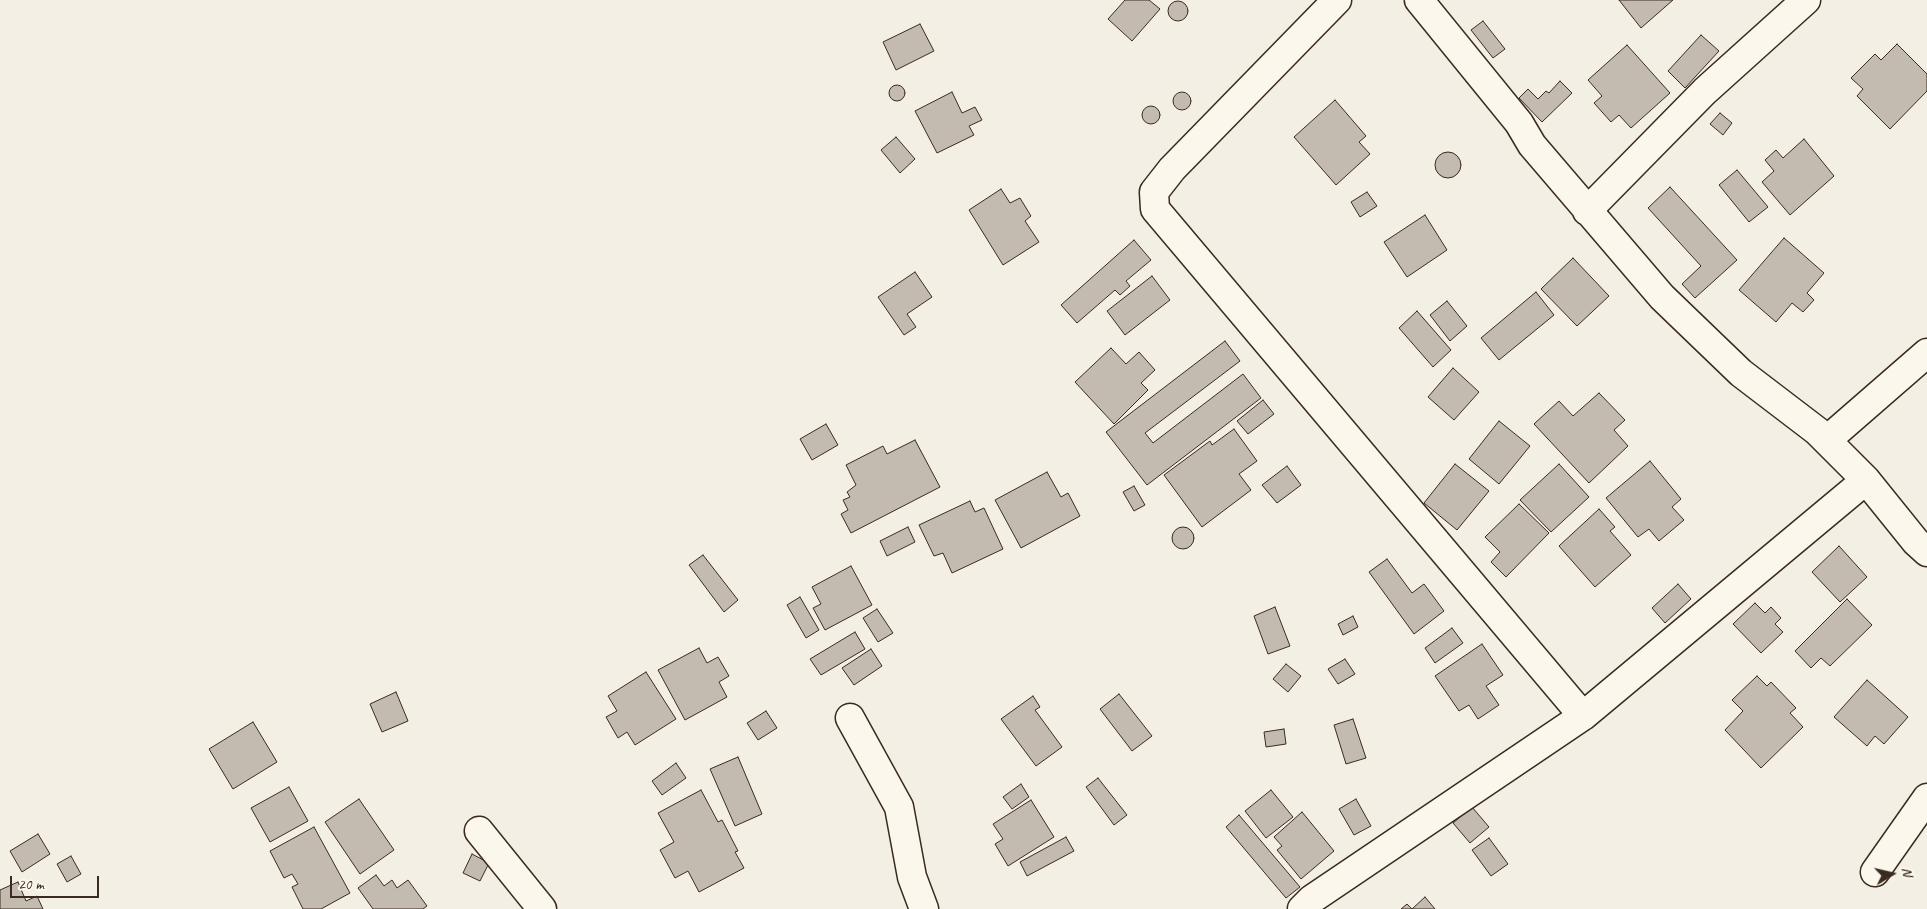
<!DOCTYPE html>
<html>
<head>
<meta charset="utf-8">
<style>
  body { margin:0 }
  #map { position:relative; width:1927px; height:909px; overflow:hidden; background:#f3efe4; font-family:Caveat,sans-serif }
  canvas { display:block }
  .north { position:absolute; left:1867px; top:849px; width:50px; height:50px; -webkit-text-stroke:4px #fbf7ec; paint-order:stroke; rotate:81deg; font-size:14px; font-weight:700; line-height:20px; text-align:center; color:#3b2a1e }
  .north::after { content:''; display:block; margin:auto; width:18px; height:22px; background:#3b2a1e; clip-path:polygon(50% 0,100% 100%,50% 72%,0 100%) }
  .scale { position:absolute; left:10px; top:876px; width:89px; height:22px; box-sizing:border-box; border:2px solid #3b2a1e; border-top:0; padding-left:6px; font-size:15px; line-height:18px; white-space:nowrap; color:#3b2a1e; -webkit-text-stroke:4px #fbf7ec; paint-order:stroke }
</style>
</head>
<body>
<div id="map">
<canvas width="1927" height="909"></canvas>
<div class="north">N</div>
<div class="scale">20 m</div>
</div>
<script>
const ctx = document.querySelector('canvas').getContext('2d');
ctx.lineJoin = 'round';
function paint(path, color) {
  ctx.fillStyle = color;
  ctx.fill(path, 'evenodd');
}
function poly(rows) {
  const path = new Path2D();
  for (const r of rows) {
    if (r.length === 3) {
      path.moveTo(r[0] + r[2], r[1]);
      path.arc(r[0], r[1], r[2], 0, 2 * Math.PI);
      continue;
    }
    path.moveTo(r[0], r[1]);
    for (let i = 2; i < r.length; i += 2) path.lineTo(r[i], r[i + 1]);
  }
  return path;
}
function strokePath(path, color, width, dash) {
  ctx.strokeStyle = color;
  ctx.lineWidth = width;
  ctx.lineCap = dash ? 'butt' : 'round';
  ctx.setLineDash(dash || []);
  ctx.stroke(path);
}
const building = poly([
  [1125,0,1149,0,1160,9,1132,41,1108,19,1125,0],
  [1619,0,1673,0,1641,28,1619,0],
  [1178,11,10],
  [1483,21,1505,49,1493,58,1471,30,1483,21],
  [920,24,934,51,896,70,883,42,920,24],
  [1701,35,1719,51,1685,88,1668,71,1701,35],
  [1897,44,1927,74,1927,91,1890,129,1857,96,1863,89,1851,78,1875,54,1881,60,1897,44],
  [1627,45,1670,93,1631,128,1619,115,1611,122,1594,103,1602,96,1588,80,1627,45],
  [1560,81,1572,93,1542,122,1519,98,1528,89,1538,99,1546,91,1549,93,1560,81],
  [897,93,8],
  [952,92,962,113,975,107,982,120,969,126,974,135,937,153,915,111,952,92],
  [1182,101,9],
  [1335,100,1366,136,1359,142,1370,154,1336,185,1294,137,1335,100],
  [1151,115,9],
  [1720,113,1732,123,1723,135,1710,124,1720,113],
  [896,137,915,159,900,173,881,150,896,137],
  [1804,139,1834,176,1790,215,1762,182,1774,171,1765,160,1776,150,1783,158,1804,139],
  [1448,165,13],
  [1737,170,1768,207,1749,222,1719,185,1737,170],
  [1670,187,1737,260,1695,298,1682,284,1701,266,1648,208,1670,187],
  [1001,189,1010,203,1020,198,1031,216,1025,221,1039,242,1003,265,969,210,1001,189],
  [1367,192,1377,206,1360,217,1351,202,1367,192],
  [1425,215,1447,250,1407,277,1384,242,1425,215],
  [1784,238,1824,273,1807,293,1814,300,1803,312,1792,303,1776,322,1739,290,1784,238],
  [1134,240,1151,260,1126,281,1130,286,1120,295,1115,290,1077,323,1061,305,1134,240],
  [1573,258,1609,296,1577,326,1541,289,1573,258],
  [915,272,932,297,907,314,916,327,904,335,878,297,915,272],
  [1152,276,1170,300,1125,335,1107,311,1152,276],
  [1536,292,1554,315,1499,360,1481,338,1536,292],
  [1447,301,1467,326,1450,341,1430,315,1447,301],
  [1417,311,1451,350,1433,367,1399,328,1417,311],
  [1225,341,1240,361,1145,433,1153,443,1243,374,1261,398,1147,485,1106,432,1225,341],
  [1111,348,1126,364,1139,352,1155,370,1141,383,1148,390,1114,424,1075,382,1111,348],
  [1453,368,1479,392,1454,420,1428,397,1453,368],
  [1599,393,1625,420,1614,430,1628,446,1589,483,1534,424,1559,401,1573,416,1599,393],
  [1263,400,1274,414,1248,434,1237,421,1263,400],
  [1499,421,1530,446,1499,484,1469,459,1499,421],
  [826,424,838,445,812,460,800,439,826,424],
  [1234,429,1257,461,1239,474,1251,490,1202,527,1164,475,1210,441,1212,445,1234,429],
  [915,440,940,487,851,533,841,514,848,510,843,500,850,497,847,492,856,485,846,465,883,446,887,454,915,440],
  [1650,461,1681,499,1672,507,1684,520,1659,541,1649,529,1638,537,1606,498,1650,461],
  [1455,464,1489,491,1457,530,1424,503,1455,464],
  [1559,464,1589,497,1551,532,1520,500,1559,464],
  [1287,466,1301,485,1277,503,1262,485,1287,466],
  [1047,472,1061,497,1068,493,1080,516,1021,548,995,500,1047,472],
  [1134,486,1145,505,1134,511,1123,492,1134,486],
  [970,501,975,512,984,508,1003,549,952,573,943,553,934,556,919,525,970,501],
  [1519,504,1549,533,1506,577,1491,562,1500,552,1485,537,1519,504],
  [1599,509,1615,527,1610,531,1631,555,1595,587,1559,546,1599,509],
  [1183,538,11],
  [908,527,915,542,887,556,880,541,908,527],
  [1839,546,1867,577,1840,602,1812,572,1839,546],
  [703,555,738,600,724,612,689,565,703,555],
  [1387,559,1412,593,1424,584,1444,611,1414,634,1369,572,1387,559],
  [851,566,872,605,825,630,813,608,821,604,812,587,851,566],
  [1678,584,1691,599,1665,623,1652,608,1678,584],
  [800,597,819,630,806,638,787,605,800,597],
  [1847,599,1872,625,1830,666,1821,658,1811,668,1795,651,1847,599],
  [1755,603,1765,613,1771,607,1781,618,1775,624,1783,632,1761,653,1733,624,1755,603],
  [1275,607,1290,646,1268,654,1254,616,1275,607],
  [877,609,893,633,878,642,863,618,877,609],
  [1353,616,1358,627,1343,635,1338,624,1353,616],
  [1452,628,1463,643,1435,663,1425,648,1452,628],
  [855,632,865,649,821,675,810,659,855,632],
  [1482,644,1503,675,1486,686,1499,705,1478,719,1469,705,1459,711,1435,676,1482,644],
  [699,648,707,663,718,657,729,676,719,682,727,697,685,720,658,670,699,648],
  [871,649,882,666,854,685,842,668,871,649],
  [1345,659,1355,674,1338,684,1328,669,1345,659],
  [1286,664,1301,676,1288,692,1273,679,1286,664],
  [646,672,676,719,635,745,627,732,618,738,606,717,617,711,608,696,646,672],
  [1757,676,1767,686,1771,682,1796,708,1790,713,1803,727,1761,768,1725,730,1743,711,1732,700,1757,676],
  [1867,680,1908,717,1884,744,1875,736,1867,746,1834,717,1867,680],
  [396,692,408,721,382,732,370,704,396,692],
  [1119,694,1152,736,1132,751,1100,709,1119,694],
  [1033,696,1040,707,1035,710,1062,747,1036,766,1001,719,1033,696],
  [766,711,777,728,758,740,747,723,766,711],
  [1353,719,1366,758,1346,764,1334,725,1353,719],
  [253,722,277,762,233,789,209,749,253,722],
  [1284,729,1286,744,1266,747,1264,732,1284,729],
  [738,757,762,814,735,826,710,769,738,757],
  [676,763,686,778,662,795,652,781,676,763],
  [1098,778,1127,815,1114,825,1086,787,1098,778],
  [1021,784,1029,797,1012,809,1003,797,1021,784],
  [289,787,308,821,270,842,251,808,289,787],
  [701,790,718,822,722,820,738,851,735,852,744,868,699,892,688,871,675,878,660,850,674,842,658,813,701,790],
  [1271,790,1293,817,1266,838,1245,811,1271,790],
  [359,799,394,850,360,874,325,822,359,799],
  [1356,799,1371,826,1354,835,1339,809,1356,799],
  [1031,800,1054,837,1008,866,995,844,1003,839,993,824,1031,800],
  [1472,807,1489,827,1470,843,1453,823,1472,807],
  [1302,812,1334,851,1301,879,1277,850,1282,846,1274,837,1302,812],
  [1239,815,1300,887,1286,898,1226,827,1239,815],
  [314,827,350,893,321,909,303,909,292,887,298,884,292,874,284,878,270,851,314,827],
  [38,834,50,854,22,872,10,851,38,834],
  [1066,837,1074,851,1027,876,1020,862,1066,837],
  [1489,838,1508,864,1491,876,1472,850,1489,838],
  [472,854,489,863,480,881,463,873,472,854],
  [71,856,81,874,67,882,57,864,71,856],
  [376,875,384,886,392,880,397,888,408,880,427,906,423,909,373,909,358,888,376,875],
  [18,882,26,901,37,896,43,909,0,909,0,890,18,882],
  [1425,897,1435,909,1401,909,1407,904,1412,909,1425,897]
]);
paint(building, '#c3bbb0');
strokePath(building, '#3b2a1e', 1);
const minor = poly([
  [1337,0,1172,169,1154,192,1155,209,1583,716],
  [1419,0,1519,123,1532,145,1662,297,1741,373,1817,431,1866,480,1916,542,1927,552],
  [1587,211,1705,91,1806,0],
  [1827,440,1927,353],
  [850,718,899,807,912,877,924,909],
  [479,831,542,909],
  [1875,872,1927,798],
  [1302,909,1312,899,1583,716,1866,480]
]);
strokePath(minor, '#3b2a1e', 31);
strokePath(minor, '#fbf7ec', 28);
</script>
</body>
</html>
